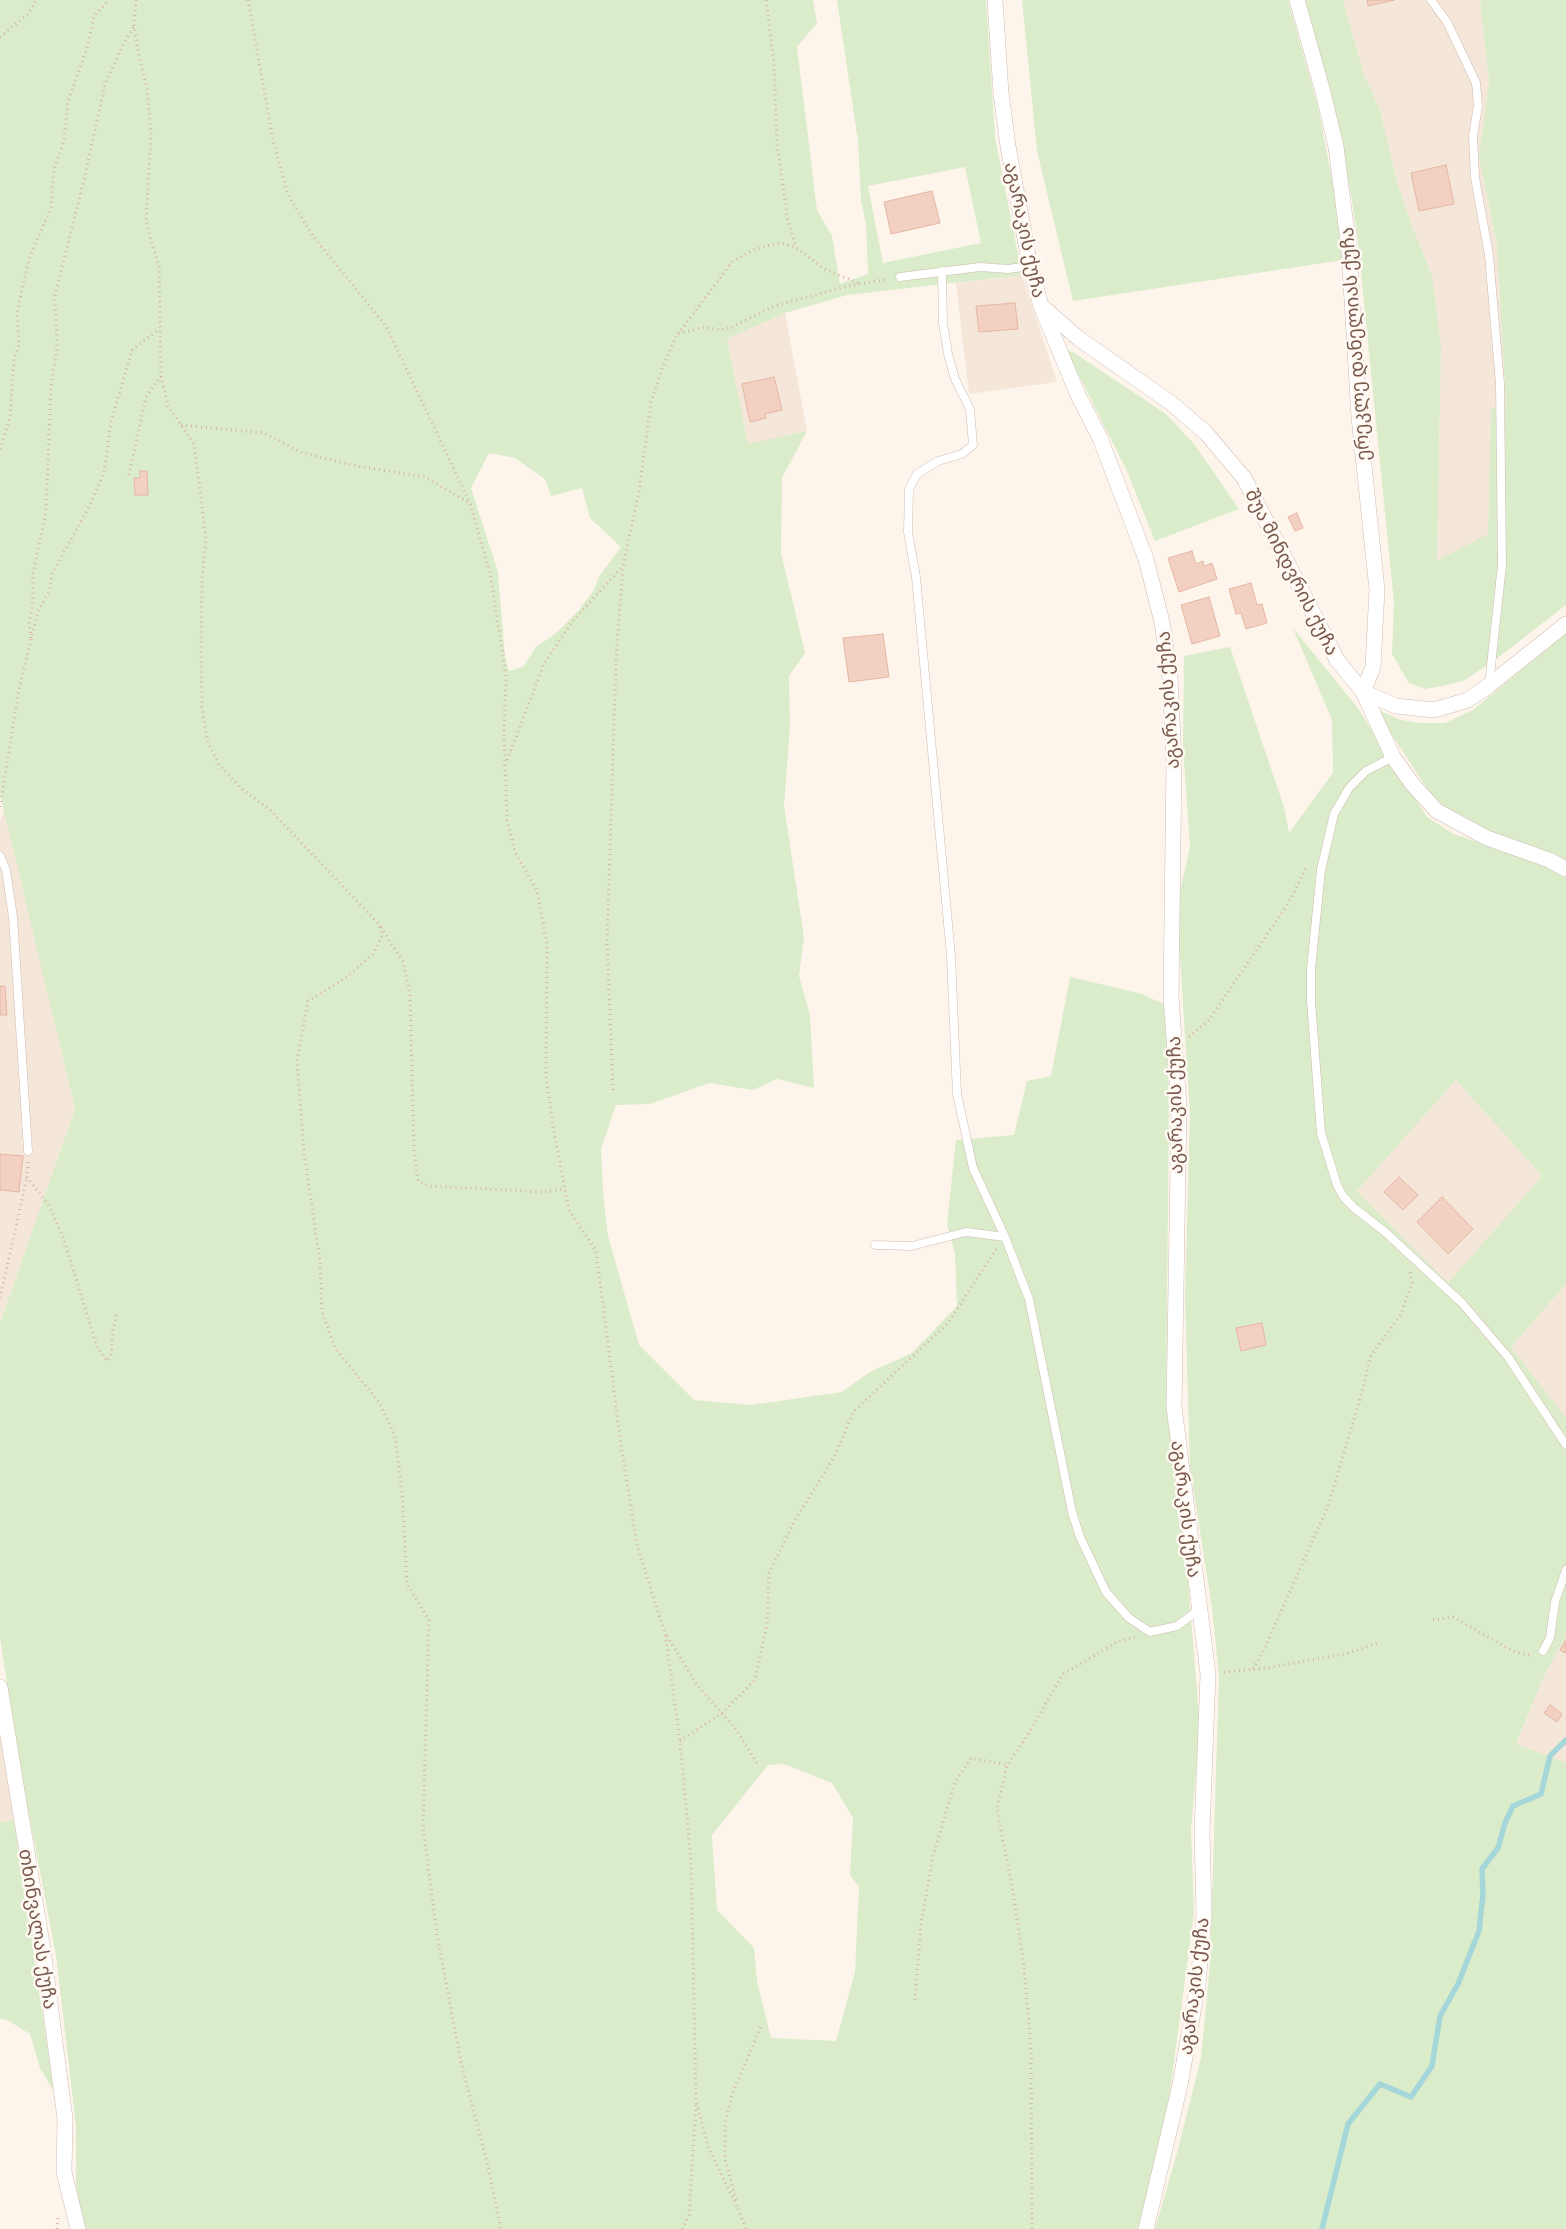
<!DOCTYPE html>
<html>
<head>
<meta charset="utf-8">
<style>
  body { margin:0 }
  canvas { display:block; background:#fdf5ec }
</style>
</head>
<body>
<canvas width="1566" height="2229"></canvas>
<script>
const ctx = document.querySelector('canvas').getContext('2d');
ctx.lineJoin = 'round';
function paint(path, color) {
  ctx.fillStyle = color;
  ctx.fill(path, 'evenodd');
}
function poly(rows) {
  const path = new Path2D();
  for (const r of rows) {
    path.moveTo(r[0], r[1]);
    for (let i = 2; i < r.length; i += 2) path.lineTo(r[i], r[i + 1]);
  }
  return path;
}
function strokePath(path, color, width, dash) {
  ctx.strokeStyle = color;
  ctx.lineWidth = width;
  ctx.lineCap = dash ? 'butt' : 'round';
  ctx.setLineDash(dash || []);
  ctx.stroke(path);
}
function drawText(font, color, halo, rows, align = 'center') {
  ctx.font = font + ' Commissioner,"Noto Sans Georgian",sans-serif';
  ctx.lineWidth = 5;
  ctx.setLineDash([]);
  ctx.textBaseline = 'middle';
  ctx.strokeStyle = halo;
  ctx.fillStyle = color;
  for (const [text, x, y, turn = 0] of rows) {
    ctx.save();
    ctx.translate(x, y);
    ctx.rotate((+turn || 0) * Math.PI / 180);
    ctx.textAlign = isNaN(turn) ? turn : align;
    if (halo) ctx.strokeText(text, 0, 0);
    ctx.fillText(text, 0, 0);
    ctx.restore();
  }
}
paint(poly([
  [1343,0,1480,0,1489,83,1479,157,1497,246,1506,406,1491,409,1488,534,1437,562,1441,344,1432,275,1413,229,1398,185,1380,110,1363,72],
  [1022,275,1057,382,969,394,956,283],
  [785,313,807,431,748,445,727,339],
  [4,809,75,1109,0,1323,0,822],
  [1456,1080,1542,1176,1448,1284,1357,1191],
  [1566,1284,1566,1418,1511,1347],
  [1566,1636,1566,1763,1516,1745,1544,1676],
  [0,1730,14,1820,0,1823]
]), '#f5e6da');
paint(poly([
  [0,0,813,0,817,23,797,47,817,210,832,236,840,284,868,274,866,224,861,201,858,141,837,0,986,0,995,137,1022,275,847,295,785,313,727,339,748,444,807,431,782,478,781,553,805,653,789,676,790,727,784,805,804,938,799,976,810,1015,814,1088,777,1079,753,1090,709,1083,650,1104,616,1105,601,1149,603,1193,608,1236,639,1345,694,1400,751,1405,842,1392,870,1372,912,1353,957,1306,955,1253,947,1225,956,1140,1014,1135,1027,1081,1051,1076,1070,977,1139,993,1166,1005,1169,1104,1166,1401,1188,1581,1200,1727,1191,1830,1194,1913,1165,2128,1138,2229,83,2229,76,2183,76,2126,56,1955,21,1773,0,1638,0,1323,75,1109,0,794],
  [965,167,981,243,883,263,868,186],
  [489,453,515,458,545,479,551,496,582,488,590,518,621,547,600,575,594,590,578,611,555,634,536,647,523,667,509,671,505,657,498,572,471,488],
  [784,1764,832,1783,853,1818,850,1875,859,1887,855,1972,836,2041,771,2038,757,1981,754,1948,717,1910,712,1835,768,1765],
  [1022,0,1288,0,1318,107,1341,226,1343,260,1073,301,1037,151],
  [1305,0,1343,0,1363,72,1380,110,1398,185,1413,229,1432,275,1441,344,1437,561,1488,534,1491,409,1506,405,1497,246,1479,157,1489,82,1480,0,1566,0,1566,605,1495,660,1463,681,1442,686,1425,689,1409,683,1392,654,1394,603,1359,252,1352,200,1335,108],
  [1066,350,1073,352,1166,414,1195,445,1239,509,1155,541,1126,469],
  [1293,628,1357,707,1427,817,1454,834,1553,868,1566,876,1566,1284,1511,1347,1566,1418,1566,1636,1544,1676,1516,1744,1566,1763,1566,2229,1155,2229,1177,2153,1201,2058,1210,1964,1219,1676,1212,1608,1190,1467,1185,1297,1190,1113,1179,941,1179,896,1190,847,1183,748,1184,656,1230,647,1284,807,1289,833,1333,773,1332,720],
  [1456,1080,1542,1176,1448,1283,1357,1191],
  [1566,633,1566,861,1556,855,1488,833,1436,802,1374,708,1401,720,1419,723,1445,723,1473,710],
  [14,1820,54,2092,40,2068,30,2034,7,2020,0,2019,0,1823]
]), '#daecc9');
strokePath(poly([
  [1322,2229,1348,2124,1380,2084,1411,2097,1432,2066,1440,2016,1458,1984,1479,1931,1483,1894,1482,1869,1498,1848,1505,1823,1513,1806,1541,1794,1550,1756,1566,1740]
]), '#a5d7da', 5.5);
const building = poly([
  [1367,0,1395,0,1368,6,1367,0],
  [1446,165,1454,204,1419,211,1411,173,1446,165],
  [932,191,940,223,891,234,884,202,932,191],
  [1015,303,1018,329,979,332,976,306,1015,303],
  [774,377,782,410,765,414,766,418,750,422,742,384,774,377],
  [140,471,147,471,148,495,135,495,134,478,140,478,140,471],
  [1297,513,1303,528,1295,531,1288,517,1297,513],
  [1192,551,1196,564,1203,561,1204,566,1212,563,1217,579,1179,592,1168,558,1192,551],
  [1251,583,1257,605,1262,604,1267,623,1246,629,1241,613,1236,614,1229,589,1251,583],
  [1209,597,1220,636,1192,644,1181,605,1209,597],
  [883,634,889,677,849,682,843,638,883,634],
  [0,986,5,986,7,1015,0,1015,0,986],
  [0,1154,23,1156,19,1192,0,1190,0,1154],
  [1399,1177,1418,1195,1403,1210,1384,1192,1399,1177],
  [1442,1197,1473,1229,1448,1254,1417,1222,1442,1197],
  [1262,1323,1266,1345,1241,1351,1236,1328,1262,1323],
  [1565,1641,1566,1651,1565,1653,1560,1650,1565,1641],
  [1550,1705,1562,1714,1557,1722,1544,1713,1550,1705]
]);
paint(building, '#f3d1c2');
strokePath(building, '#e6b6a2', 1);
const service = poly([
  [1431,0,1447,22,1476,83,1478,106,1473,136,1475,178,1489,255,1500,384,1502,565,1489,684],
  [942,271,943,323,948,354,955,379,970,409,973,445,962,454,938,461,917,474,909,489,908,532,916,577,951,956,957,1094,973,1168,1005,1237],
  [900,277,980,267,1008,269,1030,266],
  [1393,757,1366,771,1349,788,1334,814,1321,870,1311,969,1311,1001,1321,1133,1337,1185,1343,1196,1354,1208,1384,1231,1462,1303,1508,1357,1566,1445],
  [0,856,6,870,13,917,28,1151],
  [875,1245,912,1246,966,1232,1005,1237,1029,1299,1072,1512,1080,1537,1106,1592,1129,1618,1150,1632,1177,1626,1200,1609],
  [1543,1651,1550,1638,1555,1602,1566,1570]
]);
const minor = poly([
  [995,0,1001,93,1008,146,1030,266,1041,306,1078,395,1100,438,1146,559,1162,622,1170,678,1174,761,1171,998,1179,1106,1174,1407,1208,1674,1202,1831,1204,1915,1198,1984,1180,2085,1146,2229],
  [1297,0,1323,92,1336,147,1349,249,1359,417,1377,590,1373,667,1363,692,1393,757,1413,785,1437,811,1487,838,1549,860,1566,869],
  [1044,308,1078,338,1171,403,1206,433,1244,478,1337,660,1363,692,1396,706,1434,710,1468,700,1488,686,1566,624],
  [0,1687,43,1950,65,2119,64,2172,78,2229]
]);
strokePath(service, '#d1bbb0', 9);
strokePath(minor, '#d1bbb0', 16);
strokePath(poly([
  [136,0,134,25,139,56,147,89,151,135,146,222,159,267,161,376,168,406,194,444,206,538,202,579,201,653,202,707,207,740,219,765,242,789,270,810,379,924,382,936,373,954,347,977,308,1001,297,1061,304,1153,320,1261,322,1312,335,1348,378,1401,395,1436,402,1493,407,1584,429,1620,423,1826,437,1935,461,2062,488,2166,501,2229],
  [248,0,273,140,288,195,313,236,386,326,470,503,490,573,506,675,504,736,507,820,515,852,537,891,547,944,546,1075,553,1126,569,1210,596,1251,621,1445,637,1545,665,1633,680,1741,691,1862,696,2101,708,2146,738,2209],
  [766,0,774,63,777,144,788,221,796,247],
  [0,37,29,13,36,0],
  [678,334,732,262,755,249,779,243,796,247,826,270,861,284],
  [181,425,264,433,303,453,357,466,425,477,469,503],
  [0,449,10,418,14,359,19,345,17,312,24,280,30,256,51,208,54,169,64,141,68,101,87,48,94,16,109,0],
  [129,475,146,397,161,376],
  [31,638,29,623,33,604,33,573,46,511,51,384,57,349,56,312,54,299,84,180,105,84,123,45,134,26],
  [507,760,544,664,571,623,623,566,639,491,651,402,662,369,677,334,705,327,720,330,730,328,774,306,848,286,888,279],
  [0,807,19,689,38,611,49,592,52,574,90,505,104,472,111,422,132,350,159,329],
  [381,927,403,962,410,995,414,1148,418,1181,429,1186,543,1192,563,1189],
  [1189,1037,1209,1020,1289,902,1307,866],
  [613,1090,607,943,616,660,623,566],
  [28,1162,27,1177,49,1206,63,1237,97,1347,107,1361,111,1357,113,1330,117,1312],
  [0,1298,27,1177],
  [1433,1620,1453,1617,1515,1652,1528,1655,1533,1654],
  [667,1636,698,1686,735,1728,757,1763],
  [1253,1669,1263,1652,1328,1506,1361,1396,1371,1356,1401,1314,1412,1283,1410,1272],
  [1224,1672,1267,1668,1349,1653,1380,1642],
  [680,1741,722,1713,755,1680,767,1625,769,1573,795,1520,835,1456,853,1412,948,1323,997,1248],
  [915,2000,921,1923,933,1856,955,1782,971,1758,1007,1765],
  [736,2200,725,2159,725,2124,732,2094,762,2024],
  [738,2209,746,2229],
  [57,2229,58,2218],
  [682,2229,689,2215,696,2104],
  [1032,2229,1031,2050,1024,1967,1013,1892,997,1809,1007,1765,1024,1741,1063,1674,1117,1642,1135,1637]
]), '#d9b4a5', 3, [1, 4]);
strokePath(service, '#fff', 8);
strokePath(minor, '#fff', 15);
drawText('19px', '#7a594d', '#fff9f3', [
  ["აგარაკის ქუჩა",1025,230,78],
  ["ერეკლე დანელიას ქუჩა",1355,344,-94],
  ["შუა მინდვრის ქუჩა",1292,572,63],
  ["აგარაკის ქუჩა",1168,700,-94],
  ["აგარაკის ქუჩა",1175,1105,-91],
  ["აგარაკის ქუჩა",1186,1509,83],
  ["თხინვალას ქუჩა",38,1929,81],
  ["აგარაკის ქუჩა",1194,1986,-83]
]);
</script>
</body>
</html>
